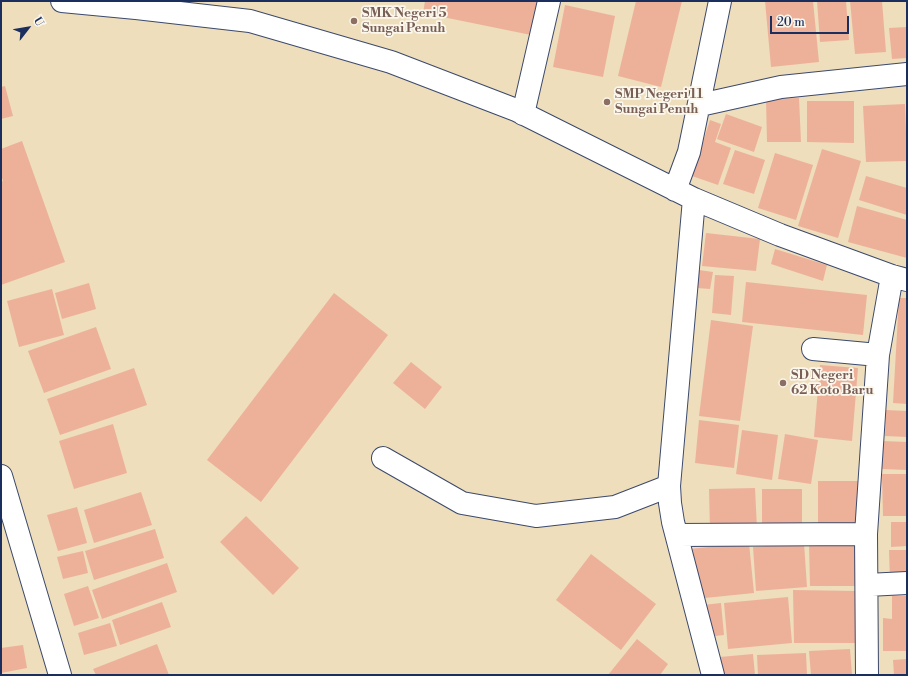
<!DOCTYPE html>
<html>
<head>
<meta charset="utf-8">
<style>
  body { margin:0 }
  #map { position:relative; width:908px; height:676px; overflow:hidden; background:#eedebb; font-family:"Libre Bodoni",serif }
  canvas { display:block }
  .frame { position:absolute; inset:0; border:2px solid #1b2f5e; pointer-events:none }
  .north { position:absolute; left:8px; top:8px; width:40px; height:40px; -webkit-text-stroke:3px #fbf7ec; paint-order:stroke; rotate:59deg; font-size:11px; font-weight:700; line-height:16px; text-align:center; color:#1b2f5e }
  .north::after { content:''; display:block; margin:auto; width:14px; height:18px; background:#1b2f5e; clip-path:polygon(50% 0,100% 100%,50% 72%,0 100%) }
  .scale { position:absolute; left:770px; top:16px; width:79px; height:18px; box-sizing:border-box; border:2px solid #1b2f5e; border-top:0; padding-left:5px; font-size:12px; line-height:14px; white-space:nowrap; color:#1b2f5e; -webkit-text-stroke:3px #fbf7ec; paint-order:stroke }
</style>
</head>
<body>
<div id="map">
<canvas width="908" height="676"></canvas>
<div class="frame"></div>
<div class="north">U</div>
<div class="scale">20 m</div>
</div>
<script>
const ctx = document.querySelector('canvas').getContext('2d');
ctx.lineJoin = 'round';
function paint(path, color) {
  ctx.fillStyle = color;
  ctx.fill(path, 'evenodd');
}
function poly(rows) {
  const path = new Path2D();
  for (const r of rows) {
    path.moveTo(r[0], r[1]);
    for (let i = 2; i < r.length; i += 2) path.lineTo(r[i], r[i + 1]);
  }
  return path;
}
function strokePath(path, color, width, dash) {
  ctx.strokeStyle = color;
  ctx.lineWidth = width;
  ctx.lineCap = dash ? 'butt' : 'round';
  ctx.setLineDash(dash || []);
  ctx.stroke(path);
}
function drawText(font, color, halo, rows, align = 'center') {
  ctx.font = font + ' "Libre Bodoni",serif';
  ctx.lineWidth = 3.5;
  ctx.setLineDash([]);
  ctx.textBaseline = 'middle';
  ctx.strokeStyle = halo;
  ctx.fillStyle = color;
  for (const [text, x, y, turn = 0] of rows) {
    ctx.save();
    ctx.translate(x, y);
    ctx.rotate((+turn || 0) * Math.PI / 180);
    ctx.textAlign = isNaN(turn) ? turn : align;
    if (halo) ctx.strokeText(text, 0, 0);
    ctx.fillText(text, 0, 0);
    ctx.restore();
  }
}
paint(poly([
  [425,1,542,1,536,36,423,13],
  [636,1,682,1,661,87,618,76],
  [765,1,813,1,819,62,771,67],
  [817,1,846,1,849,40,820,42],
  [850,1,882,1,886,52,855,54],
  [565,5,615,16,603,77,553,67],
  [907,27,907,58,892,59,889,28],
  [5,86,13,116,1,119,1,87],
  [799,98,801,142,767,142,766,99],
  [807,101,854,101,854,143,807,142],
  [905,104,907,161,866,162,863,106],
  [726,114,762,127,754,152,717,139],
  [710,120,721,124,715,142,731,148,718,185,692,176],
  [22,141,65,262,1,285,1,182,3,181,1,175,1,149],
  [822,149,861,161,838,238,798,226],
  [735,150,765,160,754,194,723,184],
  [775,153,813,165,796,220,758,208],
  [866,176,907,188,907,215,859,200],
  [857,206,907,220,907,258,848,242],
  [706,233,760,239,756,271,702,266],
  [775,249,827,265,823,281,771,264],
  [699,270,713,272,710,289,697,288],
  [715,275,734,276,731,315,712,313],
  [746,282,867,295,863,335,742,322],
  [89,283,96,309,62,319,55,293],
  [52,289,64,335,19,347,7,301],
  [334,293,388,335,261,502,207,460],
  [899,298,907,298,907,404,893,403],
  [711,320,753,326,740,421,699,416],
  [96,327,111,369,44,393,28,351],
  [411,362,442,387,425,409,393,383],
  [820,365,858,368,852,441,814,437],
  [134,368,147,405,60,435,47,399],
  [886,410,907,411,907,437,885,436],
  [699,420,739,425,734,468,695,463],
  [113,424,127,473,74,489,59,441],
  [742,430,778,435,772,480,736,474],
  [785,434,818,440,811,484,778,479],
  [883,441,907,442,907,470,882,469],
  [882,474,907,474,907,516,883,516],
  [818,481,859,481,859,528,818,528],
  [755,488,757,529,710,530,709,489],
  [762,489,802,489,802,528,762,528],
  [141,492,152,525,94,543,84,510],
  [77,507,87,543,58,551,47,515],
  [246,516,299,568,273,595,220,542],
  [891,522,907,522,907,546,891,547],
  [155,529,164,558,94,580,85,551],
  [749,543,754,593,695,599,689,549],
  [804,543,807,587,756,591,753,547],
  [809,544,855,544,856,586,810,586],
  [889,550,907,550,907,581,890,581],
  [83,551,88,573,63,579,57,557],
  [591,554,656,604,621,650,556,600],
  [167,563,177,592,102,619,92,590],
  [88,586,99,618,74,626,64,594],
  [793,590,857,591,857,643,794,643],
  [892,596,907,596,907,651,883,651,883,618,892,619],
  [788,597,792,643,728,649,724,603],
  [162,602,171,627,120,645,112,620],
  [721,603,724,635,706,637,703,605],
  [110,623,117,646,84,655,78,633],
  [637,639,668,664,660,675,608,675],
  [157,644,169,675,96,675,93,669],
  [23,645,27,668,1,673,1,648],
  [850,649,852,675,811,675,809,651],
  [806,653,807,675,758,675,757,655],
  [753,654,755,675,722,675,720,657],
  [907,659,907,675,894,675,893,660]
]), '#edb19a');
const minor = poly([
  [62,1,136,8,250,21,391,62,516,110,694,199,780,235,892,276,907,280],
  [700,105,781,87,907,74],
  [523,114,549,1],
  [675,190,689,152,720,1],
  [694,199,669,486,670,503,673,522,713,675],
  [813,349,878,355],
  [383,458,462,503,536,516,615,507,669,486],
  [677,535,866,534],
  [867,585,907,583],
  [867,675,866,534,878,355,892,276]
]);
const highway = poly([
  [1,476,60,675]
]);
strokePath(minor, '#3b496c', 24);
strokePath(highway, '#3b496c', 24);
strokePath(minor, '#fff', 22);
strokePath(highway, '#fff', 22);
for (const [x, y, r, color] of [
  [354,21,4,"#8d6e63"],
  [607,102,4,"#8d6e63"],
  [783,383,4,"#8d6e63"]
]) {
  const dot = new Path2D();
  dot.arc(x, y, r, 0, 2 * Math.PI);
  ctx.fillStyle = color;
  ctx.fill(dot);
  strokePath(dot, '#fbf7ec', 1.5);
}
drawText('bold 13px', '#785e54', '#fbf7ec', [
  ["SMK Negeri 5",362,14],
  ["Sungai Penuh",362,29],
  ["SMP Negeri 11",615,95],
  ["Sungai Penuh",615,110],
  ["SD Negeri",791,376],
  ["62 Koto Baru",791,391]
], 'left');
</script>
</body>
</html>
